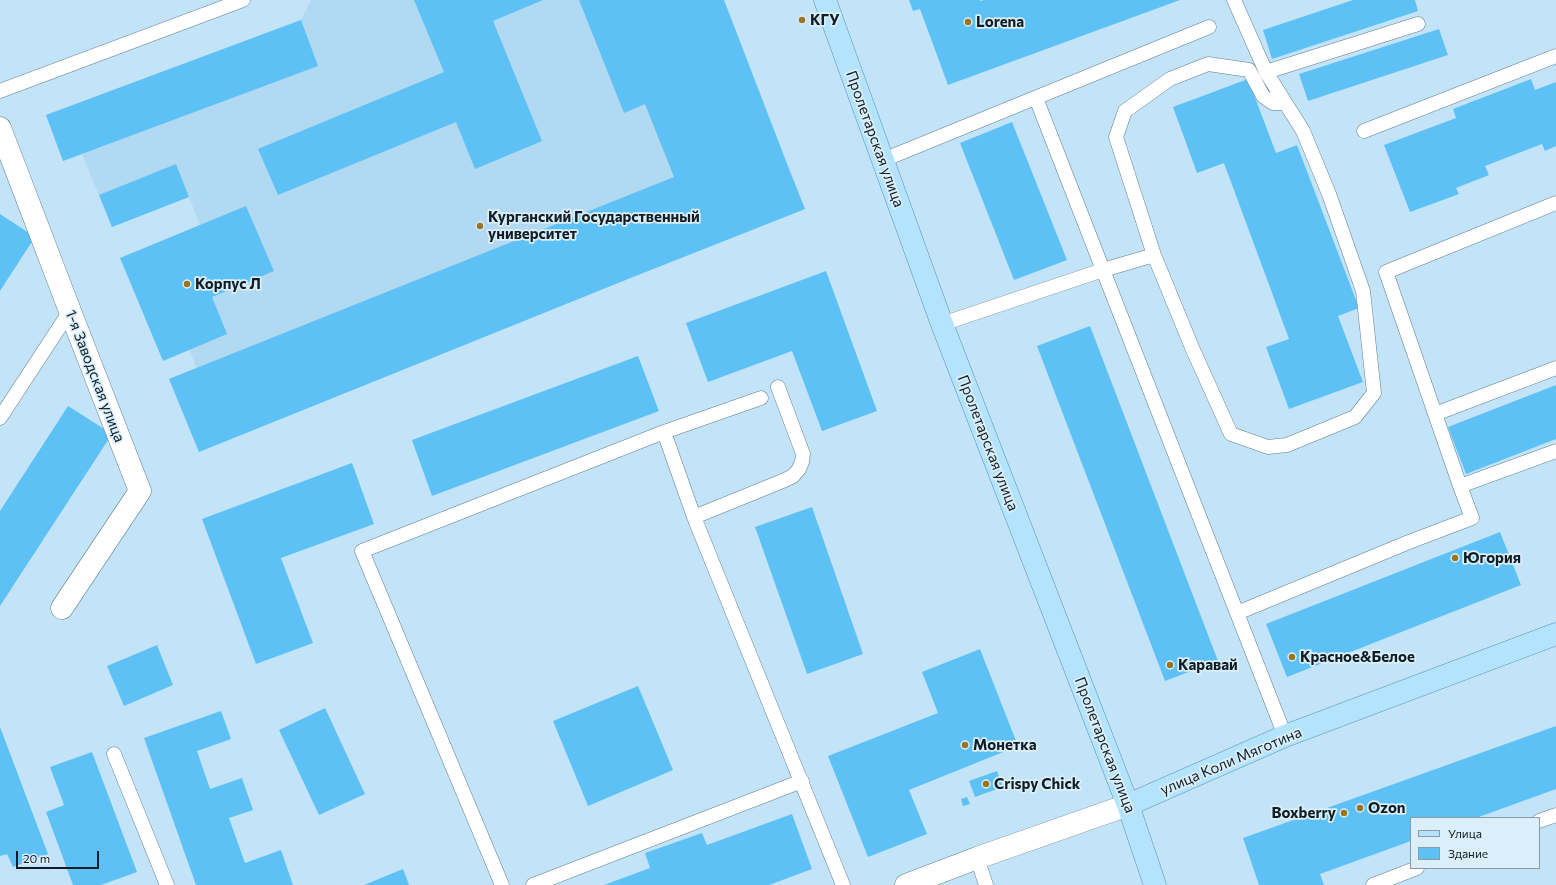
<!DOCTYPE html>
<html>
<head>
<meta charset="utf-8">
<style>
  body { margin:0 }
  #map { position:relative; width:1556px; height:885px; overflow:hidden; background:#c3e4f8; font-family:Commissioner,sans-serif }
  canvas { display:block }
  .legend { position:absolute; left:1410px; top:817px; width:130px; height:52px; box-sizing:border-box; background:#dbeffb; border:1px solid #8a9ba5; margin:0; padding:5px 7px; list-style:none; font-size:12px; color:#111d24 }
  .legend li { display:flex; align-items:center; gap:8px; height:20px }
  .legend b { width:20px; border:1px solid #8a9ba5 }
  .scale { position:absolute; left:16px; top:851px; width:83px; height:18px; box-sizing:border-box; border:2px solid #111d24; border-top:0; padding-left:5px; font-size:12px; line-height:14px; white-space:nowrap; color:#111d24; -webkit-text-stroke:3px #dbeffb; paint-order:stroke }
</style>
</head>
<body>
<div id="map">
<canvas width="1556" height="885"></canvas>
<ul class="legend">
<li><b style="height:5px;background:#b4e3fe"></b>Улица</li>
<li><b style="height:11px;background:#5dc1f5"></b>Здание</li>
</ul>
<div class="scale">20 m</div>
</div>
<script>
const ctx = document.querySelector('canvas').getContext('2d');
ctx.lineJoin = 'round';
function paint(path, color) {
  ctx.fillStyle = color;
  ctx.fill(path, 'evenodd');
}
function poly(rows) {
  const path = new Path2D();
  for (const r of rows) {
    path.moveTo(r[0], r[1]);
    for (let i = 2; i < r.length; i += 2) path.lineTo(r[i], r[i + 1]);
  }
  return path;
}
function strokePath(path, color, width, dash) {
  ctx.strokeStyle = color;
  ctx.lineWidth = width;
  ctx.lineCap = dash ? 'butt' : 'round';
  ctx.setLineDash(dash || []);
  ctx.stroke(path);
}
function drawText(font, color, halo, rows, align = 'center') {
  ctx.font = font + ' Commissioner,sans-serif';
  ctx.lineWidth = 3.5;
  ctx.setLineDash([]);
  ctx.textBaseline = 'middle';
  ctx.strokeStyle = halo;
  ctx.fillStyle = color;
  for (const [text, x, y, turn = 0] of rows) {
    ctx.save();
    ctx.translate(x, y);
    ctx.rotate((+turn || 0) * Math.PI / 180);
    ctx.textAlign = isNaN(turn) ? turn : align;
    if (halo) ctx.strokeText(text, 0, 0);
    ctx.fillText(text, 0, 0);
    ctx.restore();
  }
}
paint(poly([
  [311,0,724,0,805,209,628,279,199,452,169,379,196,368,190,350,120,258,200,225,189,197,112,227,82,154,63,161,46,115,301,20]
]), '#b1d9f1');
paint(poly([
  [414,0,543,0,493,21,542,141,475,169,456,122,278,195,258,149,444,72],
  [579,0,724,0,787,164,805,209,628,279,199,452,169,379,674,177,645,104,624,113],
  [909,0,980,0,980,1,984,0,1180,0,948,85,920,9,913,11],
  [1353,0,1415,0,1418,11,1272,59,1263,30],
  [301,20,318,66,63,161,46,115],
  [1439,29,1448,55,1308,101,1299,74],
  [1248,79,1276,153,1297,145,1359,308,1338,316,1363,382,1289,409,1266,347,1289,339,1224,163,1197,173,1173,107],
  [1531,79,1535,90,1556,82,1556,146,1545,151,1542,144,1485,166,1489,175,1456,188,1459,194,1410,212,1384,145,1456,118,1453,109],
  [1012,122,1067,260,1014,280,960,143],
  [176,164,189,197,112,227,99,195],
  [246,206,274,271,212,297,227,334,163,361,120,258],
  [0,214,35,237,0,291],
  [826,271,877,411,822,431,792,351,708,382,686,323],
  [1090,326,1218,661,1165,681,1037,346],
  [638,356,659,411,432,496,412,440],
  [1556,385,1556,439,1466,474,1448,427],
  [68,406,112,434,0,606,0,511],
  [352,463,374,524,281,558,313,643,256,664,202,519],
  [812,507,863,654,807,674,755,527],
  [1500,532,1521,585,1287,677,1266,624],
  [157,645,173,685,124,706,107,666],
  [980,649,1018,746,909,790,927,834,868,857,828,756,938,713,922,672],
  [638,686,673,770,588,806,553,721],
  [325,708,365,794,319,815,279,730],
  [221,711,231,739,197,751,210,789,242,778,253,810,229,818,245,863,281,850,293,885,196,885,144,738],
  [1556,726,1556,789,1476,818,1411,818,1411,841,1320,874,1324,885,1259,885,1243,838],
  [0,727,48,854,13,867,7,854,0,856],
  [92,752,137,872,101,885,73,885,46,812,64,805,50,767],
  [997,771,1003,787,975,797,969,781],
  [967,797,970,804,963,806,961,799],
  [792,814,812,869,769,885,604,885,650,868,645,853,702,833,707,845],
  [403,869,409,885,364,885]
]), '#5dc1f5');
const lane = poly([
  [1234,0,1266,72,1303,131,1329,194,1363,291,1374,393,1355,417,1287,445,1268,447,1231,434,1193,350,1154,255,1116,137,1125,111,1170,79,1208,64,1249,70,1263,96,1273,103,1285,103],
  [1266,72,1418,24],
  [0,91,243,0],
  [1036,98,1103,270,1154,255],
  [1364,131,1556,56],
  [883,160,1209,27],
  [942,324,1103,270,1237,613,1409,542,1472,518,1460,486,1556,451],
  [1435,414,1556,368],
  [0,418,70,311],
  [664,432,694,517,843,885],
  [1460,486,1386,272,1556,203],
  [694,517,785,480,793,476,799,469,802,462,803,454,778,387],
  [1237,613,1285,736],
  [114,754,167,885],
  [1539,821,1556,815],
  [977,858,986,885],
  [502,885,362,551,664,432,761,398],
  [533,885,802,781],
  [1373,885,1417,868]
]);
const street = poly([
  [0,128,70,311,140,491,62,608]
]);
const secondary = poly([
  [906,885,977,858,1128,805]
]);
const primary = poly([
  [825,0,942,324,1128,805,1155,885],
  [1128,805,1285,736,1556,634]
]);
strokePath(lane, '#5e7d8e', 15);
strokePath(street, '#5e7d8e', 23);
strokePath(secondary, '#5e7d8e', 23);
strokePath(primary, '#5a92b1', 23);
strokePath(lane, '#fff', 14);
strokePath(street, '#fff', 22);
strokePath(secondary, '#fff', 22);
strokePath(primary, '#b4e3fe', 22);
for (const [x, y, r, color] of [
  [802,20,4,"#99751f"],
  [968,22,4,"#99751f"],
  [480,226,4,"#99751f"],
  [187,284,4,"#99751f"],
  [1455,558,4,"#99751f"],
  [1292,657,4,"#99751f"],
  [1170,665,4,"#99751f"],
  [965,745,4,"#99751f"],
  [986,784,4,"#99751f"],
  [1360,808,4,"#99751f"],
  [1344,813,4,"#99751f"]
]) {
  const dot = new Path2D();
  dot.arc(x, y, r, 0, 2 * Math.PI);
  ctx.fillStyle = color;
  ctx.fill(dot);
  strokePath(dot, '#dbeffb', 1.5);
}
drawText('bold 15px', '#111d24', '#dbeffb', [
  ["КГУ",810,20],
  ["Lorena",976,22],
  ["Курганский Государственный",488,217],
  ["университет",488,234],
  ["Корпус Л",195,284],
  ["Югория",1463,558],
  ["Красное&Белое",1300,657],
  ["Каравай",1178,665],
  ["Монетка",973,745],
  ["Crispy Chick",994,784],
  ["Ozon",1368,808],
  ["Boxberry",1336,813,"right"]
], 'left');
drawText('15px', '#111d24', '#dbeffb', [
  ["Пролетарская улица",875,139,70],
  ["1-я Заводская улица",95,376,69],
  ["Пролетарская улица",988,443,69],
  ["Пролетарская улица",1105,745,69],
  ["улица Коли Мяготина",1231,761,-23]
]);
</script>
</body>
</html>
